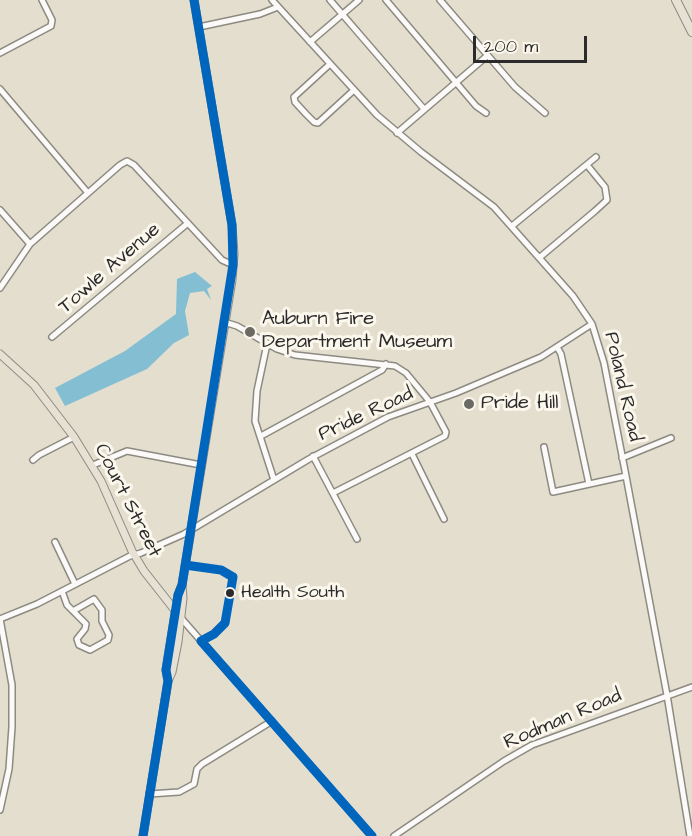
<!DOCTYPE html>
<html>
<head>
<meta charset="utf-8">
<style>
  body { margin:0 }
  #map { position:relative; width:692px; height:836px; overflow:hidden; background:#e3decd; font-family:"Architects Daughter",sans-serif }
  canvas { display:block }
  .scale { position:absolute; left:473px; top:36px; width:114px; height:27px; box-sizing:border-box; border:3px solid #2b2b2b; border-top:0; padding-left:8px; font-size:18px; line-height:21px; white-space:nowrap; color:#2b2b2b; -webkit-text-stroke:4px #fbf7ec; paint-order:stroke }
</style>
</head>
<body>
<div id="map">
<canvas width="692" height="836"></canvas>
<div class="scale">200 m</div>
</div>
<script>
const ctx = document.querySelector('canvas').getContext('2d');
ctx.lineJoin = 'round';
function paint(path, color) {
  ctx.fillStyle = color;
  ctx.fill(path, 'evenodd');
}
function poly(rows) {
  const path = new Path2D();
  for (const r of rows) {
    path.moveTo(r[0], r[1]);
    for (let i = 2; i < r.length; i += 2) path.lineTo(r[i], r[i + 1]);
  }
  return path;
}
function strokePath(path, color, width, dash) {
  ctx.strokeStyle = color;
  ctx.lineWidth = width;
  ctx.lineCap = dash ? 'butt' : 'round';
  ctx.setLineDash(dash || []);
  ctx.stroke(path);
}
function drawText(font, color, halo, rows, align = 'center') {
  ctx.font = font + ' "Architects Daughter",sans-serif';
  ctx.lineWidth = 6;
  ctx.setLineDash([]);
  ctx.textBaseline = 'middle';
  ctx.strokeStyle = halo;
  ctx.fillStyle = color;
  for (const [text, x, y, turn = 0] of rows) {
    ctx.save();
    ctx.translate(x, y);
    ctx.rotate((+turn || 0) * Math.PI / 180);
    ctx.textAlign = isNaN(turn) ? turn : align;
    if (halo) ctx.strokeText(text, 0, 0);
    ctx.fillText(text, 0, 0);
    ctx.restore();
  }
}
paint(poly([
  [195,272,212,286,207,289,211,300,204,291,190,293,185,311,189,335,174,343,147,369,65,406,55,388,125,351,176,314,177,279]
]), '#83bed3');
const minor = poly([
  [272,0,377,115,421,152,494,207,573,296,592,324,604,363,626,476,667,695,690,836],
  [330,0,424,109],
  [386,0,476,106,486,113],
  [440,0,515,87,545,113],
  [199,27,260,14,278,7],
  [310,42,359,0],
  [0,53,51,26,52,20,42,0],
  [330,64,294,97,295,102,306,114,314,122,318,123,354,90],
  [0,89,88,193],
  [397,133,487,56],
  [0,210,30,244],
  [512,226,596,157],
  [539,258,595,211,607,200,605,187,587,165],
  [0,288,30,244,120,165,127,161,134,165,222,260,233,265],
  [224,322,237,326,277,349,295,355,395,366,406,373,430,402,446,432,445,436,333,493],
  [52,337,188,223],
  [267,344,257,391,255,421,274,480],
  [557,347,561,354,589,484],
  [261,436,382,370,386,364],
  [544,447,553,492,626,476],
  [412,454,444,519],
  [313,456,357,539],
  [622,458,671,438],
  [33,460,39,455,74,437],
  [93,465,127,451,201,465],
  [55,542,75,584],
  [62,591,67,605,86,624,85,629,77,639,79,645,90,650,108,640,109,635,102,621,102,610,94,599,73,611],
  [181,618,372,836],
  [0,619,37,604,130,556,141,553,184,534,309,459,388,417,456,393,541,357,592,324],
  [0,619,12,685,12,727,9,769,0,810],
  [149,794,179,792,194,784,197,769,202,764,272,721],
  [394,836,504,761,532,745,692,687]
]);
const major = poly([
  [0,354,34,385,74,437,101,481,132,551,144,571,181,618],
  [168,681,172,672,178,642,183,598,182,585,232,280,234,254,232,225,194,0],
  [143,836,168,681,166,670,178,595,181,587]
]);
const highway = poly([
  [676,0,692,32]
]);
strokePath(minor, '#8d8a82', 8);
strokePath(major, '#8d8a82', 9);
strokePath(highway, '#8d8a82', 10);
strokePath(minor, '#fbfaf8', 5);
strokePath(major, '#e6e1d3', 7);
strokePath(highway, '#e6e1d3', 8);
strokePath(poly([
  [185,565,221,570,233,577,225,623,214,634,201,641],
  [201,641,372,836],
  [143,836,168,681,166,670,178,595,182,585,233,265,232,225,194,0]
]), '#0065bd', 9);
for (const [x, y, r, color] of [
  [250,332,6,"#6b6a64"],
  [469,404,6,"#6b6a64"],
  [230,593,5,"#2b2b2b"]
]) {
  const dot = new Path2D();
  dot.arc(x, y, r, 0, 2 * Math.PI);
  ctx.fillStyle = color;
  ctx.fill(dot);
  strokePath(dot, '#fbf7ec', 2);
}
drawText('18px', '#2b2b2b', '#fbf7ec', [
  ["Health South",241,593]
], 'left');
drawText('20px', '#2b2b2b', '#fbf7ec', [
  ["Towle Avenue",110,269,-41],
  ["Poland Road",622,387,77],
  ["Pride Road",366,415,-25],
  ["Court Street",127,501,63],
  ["Rodman Road",563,720,-23]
]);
drawText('20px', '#2b2b2b', '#fbf7ec', [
  ["Auburn Fire",262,320],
  ["Department Museum",262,343],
  ["Pride Hill",481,404]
], 'left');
</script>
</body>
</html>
